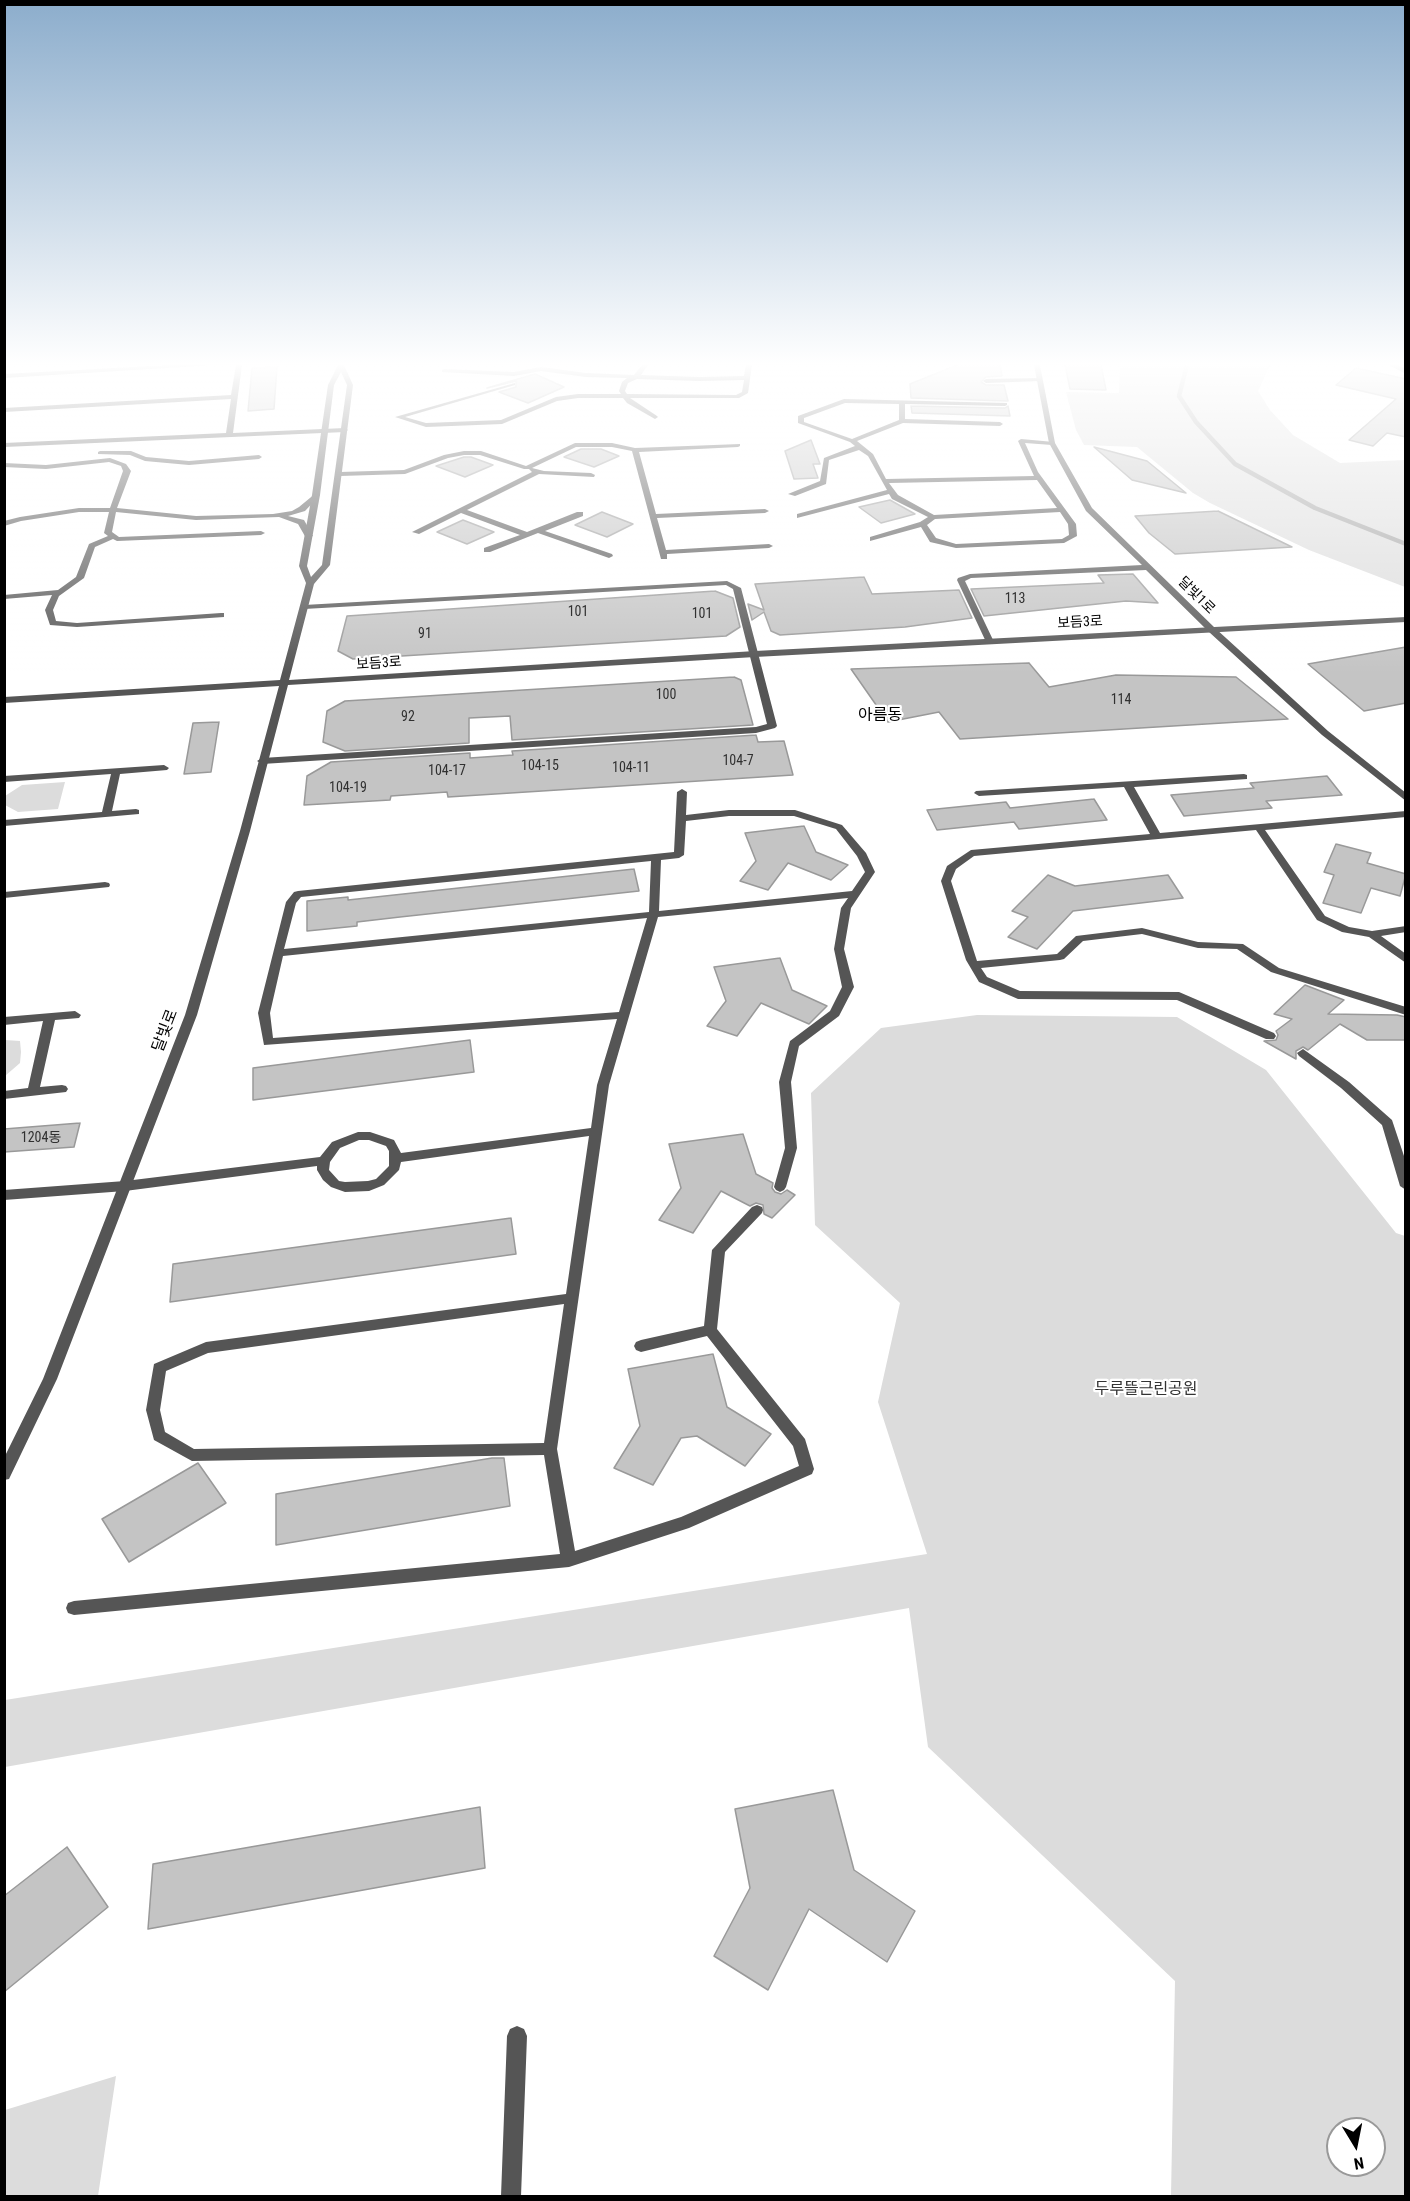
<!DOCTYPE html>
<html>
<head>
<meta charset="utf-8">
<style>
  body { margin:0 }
  #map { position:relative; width:1410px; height:2201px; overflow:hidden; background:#fff; font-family:"Roboto Condensed",sans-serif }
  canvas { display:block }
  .frame { position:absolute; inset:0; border:6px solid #000; pointer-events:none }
  .north { position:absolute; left:1326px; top:2117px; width:60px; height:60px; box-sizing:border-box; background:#fff; border:2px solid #999; border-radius:50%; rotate:170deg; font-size:16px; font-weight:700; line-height:24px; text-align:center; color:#000 }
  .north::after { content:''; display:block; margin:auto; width:21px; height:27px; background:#000; clip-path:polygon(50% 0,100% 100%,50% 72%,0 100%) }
</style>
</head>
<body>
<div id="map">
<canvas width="1410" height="2201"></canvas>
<div class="frame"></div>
<div class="north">N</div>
</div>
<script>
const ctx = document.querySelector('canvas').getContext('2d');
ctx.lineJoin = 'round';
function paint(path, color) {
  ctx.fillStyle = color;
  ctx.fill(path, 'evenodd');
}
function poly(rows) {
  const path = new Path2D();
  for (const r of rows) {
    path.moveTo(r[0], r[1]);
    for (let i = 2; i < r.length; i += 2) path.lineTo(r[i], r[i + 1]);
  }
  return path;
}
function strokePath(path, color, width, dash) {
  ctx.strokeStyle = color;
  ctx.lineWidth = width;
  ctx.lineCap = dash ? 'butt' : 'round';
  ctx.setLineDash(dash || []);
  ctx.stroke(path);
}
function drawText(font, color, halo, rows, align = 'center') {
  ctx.font = font + ' "Roboto Condensed","Noto Sans KR",sans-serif';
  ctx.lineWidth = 4.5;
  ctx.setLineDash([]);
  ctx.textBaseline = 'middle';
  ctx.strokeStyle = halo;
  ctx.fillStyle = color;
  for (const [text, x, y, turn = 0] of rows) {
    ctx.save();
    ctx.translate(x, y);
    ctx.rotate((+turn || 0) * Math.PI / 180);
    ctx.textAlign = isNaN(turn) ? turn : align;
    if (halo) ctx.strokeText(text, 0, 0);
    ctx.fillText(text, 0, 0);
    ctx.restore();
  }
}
paint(poly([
  [1120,365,1270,365,1258,391,1270,410,1293,435,1340,463,1405,460,1405,587,1309,550,1210,503,1193,493,1137,447,1084,445,1076,430,1066,392,1119,393],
  [65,782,58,809,18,812,5,805,5,796,22,785],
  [977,1015,1177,1017,1266,1070,1396,1233,1405,1236,1405,2196,1171,2196,1175,1981,928,1747,909,1608,5,1767,5,1700,927,1554,878,1402,900,1303,815,1225,811,1093,881,1028],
  [1338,2129,1374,2129,1374,2165,1338,2165],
  [5,1040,20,1041,21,1052,20,1063,5,1076],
  [116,2076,98,2196,5,2196,5,2110]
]), '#dcdcdc');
strokePath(poly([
  [1187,365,1179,396,1196,422,1235,464,1315,508,1406,544]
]), '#a3a3a3', 4.5);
const building = poly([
  [957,365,1000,365,1002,376,986,377,981,382,986,385,1004,385,1008,401,911,398,910,384,957,365],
  [1065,365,1101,365,1106,390,1070,389,1065,365],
  [277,367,274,409,248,411,252,368,277,367],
  [1356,368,1406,379,1406,437,1387,433,1373,446,1349,440,1396,399,1336,385,1356,368],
  [535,374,564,387,528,403,499,392,516,387,516,381,487,388,535,374],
  [911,406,1005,408,1008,406,1010,416,912,413,911,406],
  [811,440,820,464,813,464,818,478,794,479,785,451,811,440],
  [1094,447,1147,461,1186,493,1132,480,1094,447],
  [581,449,601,449,619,456,594,467,564,457,581,449],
  [464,457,471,457,493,465,465,477,436,466,464,457],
  [890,500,915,514,881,523,859,507,890,500],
  [1218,511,1292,547,1175,554,1149,533,1135,516,1218,511],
  [602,512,633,524,607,537,575,525,602,512],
  [463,520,494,532,467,544,437,532,463,520],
  [1133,574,1158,603,1126,601,984,616,971,589,1104,583,1098,575,1133,574],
  [864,577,872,594,959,590,972,618,905,627,780,635,771,631,764,612,752,620,748,604,764,610,755,584,864,577],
  [715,591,733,598,740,627,726,636,353,659,338,651,347,616,715,591],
  [1406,647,1406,703,1364,711,1308,664,1406,647],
  [1029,663,1049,687,1116,675,1236,677,1288,719,960,739,939,712,888,722,851,669,1029,663],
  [734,677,741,680,753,725,512,740,510,716,469,718,469,743,345,751,323,742,327,711,345,701,734,677],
  [219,722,211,772,184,774,193,723,219,722],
  [756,735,758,742,784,741,793,775,448,797,447,792,391,796,390,800,304,805,307,776,331,762,470,753,470,758,513,755,512,751,756,735],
  [1327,776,1342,795,1266,801,1272,808,1184,816,1171,795,1254,788,1250,783,1327,776],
  [1094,799,1107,820,1019,829,1014,822,937,830,927,810,1006,802,1010,808,1094,799],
  [804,826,816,852,848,865,831,880,788,863,768,890,740,881,756,861,745,833,804,826],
  [1336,844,1371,853,1367,863,1406,874,1400,896,1371,888,1361,913,1323,903,1334,875,1324,872,1336,844],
  [634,869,639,891,400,917,357,922,357,926,307,931,307,901,348,897,348,900,634,869],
  [1048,875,1075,886,1168,875,1183,898,1073,911,1037,949,1008,937,1028,917,1012,911,1048,875],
  [780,958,792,990,827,1006,809,1024,761,1003,737,1036,707,1026,726,1001,714,967,780,958],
  [1305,985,1344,1000,1328,1014,1397,1015,1406,1017,1406,1040,1367,1040,1340,1024,1308,1050,1303,1047,1296,1051,1296,1059,1264,1041,1276,1040,1278,1035,1276,1031,1292,1019,1274,1014,1305,985],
  [470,1040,474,1072,253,1100,253,1068,470,1040],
  [80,1123,74,1147,4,1152,4,1129,80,1123],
  [743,1134,756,1174,773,1183,772,1188,775,1192,781,1194,787,1190,795,1195,772,1218,764,1214,763,1205,756,1203,750,1206,721,1191,693,1233,659,1220,681,1188,669,1144,743,1134],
  [511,1218,516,1254,170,1302,173,1264,511,1218],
  [713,1354,727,1407,771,1434,745,1466,697,1436,681,1438,653,1485,614,1468,640,1426,628,1369,713,1354],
  [492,1458,504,1458,510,1506,276,1545,276,1494,492,1458],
  [198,1463,226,1503,129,1562,102,1519,198,1463],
  [833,1790,854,1870,915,1911,887,1962,809,1909,768,1990,714,1956,750,1888,735,1809,833,1790],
  [480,1807,485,1868,148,1929,153,1864,480,1807],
  [67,1847,108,1907,4,1992,4,1896,67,1847]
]);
paint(building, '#c4c4c4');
strokePath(building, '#999', 1.5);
paint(poly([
  [642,365,648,365,641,375,699,377,744,376,746,365,752,365,748,393,739,398,630,398,657,416,658,417,655,419,627,403,623,398,578,398,557,401,502,424,426,427,395,417,515,383,515,385,405,417,426,423,501,420,556,397,578,394,621,394,619,391,622,382,627,378,586,377,541,371,514,376,442,372,442,370,444,369,514,372,541,367,586,373,634,375,642,365],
  [637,379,699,381,744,380,742,392,736,395,627,394,625,391,628,383,637,379],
  [1389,365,1398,365,1406,369,1406,374,1389,365],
  [1039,378,1042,380,1041,381,986,383,983,381,986,379,1039,378],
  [844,399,1007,403,1007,405,1005,406,905,404,905,419,1000,422,1003,424,1000,426,903,423,857,441,873,454,886,479,1034,476,1018,441,1021,439,1054,442,1055,443,1052,445,1025,443,1038,472,1076,524,1077,536,1064,543,956,548,930,542,921,527,870,541,870,537,920,522,928,517,892,499,889,494,797,518,797,514,887,490,868,456,859,450,829,460,826,484,795,496,788,494,820,481,824,458,855,446,850,442,798,423,798,416,844,399],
  [845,403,899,404,899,420,852,439,804,422,804,418,845,403],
  [1037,480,1057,508,934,515,898,495,889,483,1037,480],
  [1060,512,1068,524,1069,535,1062,539,956,544,936,538,927,525,935,519,1060,512],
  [575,443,612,443,635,448,740,444,740,446,738,447,639,452,656,514,765,509,769,511,765,513,657,518,666,550,769,544,773,546,769,548,667,554,667,559,661,559,632,451,612,447,576,447,532,468,544,471,591,473,595,475,594,477,539,474,467,510,527,532,577,512,583,512,583,516,545,531,612,554,613,556,609,558,538,533,490,552,484,552,484,548,520,535,461,513,419,534,412,532,532,472,529,469,524,469,480,455,464,455,448,458,405,474,340,476,336,474,340,472,404,470,444,455,464,451,481,451,526,466,575,443],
  [100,451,131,451,146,457,189,461,259,455,262,457,259,459,189,465,145,461,130,455,98,454,98,452,100,451],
  [110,458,126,464,131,471,117,508,196,516,273,514,292,511,299,507,316,493,320,495,305,511,288,516,304,520,313,536,306,538,298,524,279,517,196,520,116,512,112,532,119,537,261,531,265,533,261,535,117,541,113,539,95,547,84,578,59,596,53,610,56,621,77,623,221,613,224,613,224,617,77,627,50,625,45,610,52,595,4,599,4,595,58,590,76,577,89,544,108,536,104,533,109,512,79,512,21,521,4,526,4,521,20,517,79,508,110,508,123,471,121,466,109,462,46,469,4,467,4,463,46,465,110,458],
  [164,765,169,768,167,770,120,774,112,811,136,809,139,810,139,814,4,826,4,820,102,812,111,774,4,782,4,776,164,765],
  [1244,774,1247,775,1247,779,1134,787,1160,833,1406,811,1406,817,1265,830,1325,916,1349,927,1372,931,1406,926,1406,932,1381,936,1406,954,1406,963,1369,937,1342,932,1317,920,1256,830,974,856,956,869,951,881,977,961,1057,954,1076,936,1142,928,1198,942,1243,944,1279,968,1406,1007,1406,1015,1271,972,1237,949,1198,948,1142,934,1083,941,1064,959,1060,960,981,968,987,977,1020,991,1179,992,1274,1033,1276,1036,1274,1039,1266,1039,1177,1000,1018,999,979,982,966,960,941,881,947,866,971,850,1150,834,1124,787,979,796,974,793,976,791,1244,774],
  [682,789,687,792,686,815,729,810,795,810,842,825,866,853,875,872,851,908,844,949,854,987,839,1016,799,1046,791,1082,797,1148,786,1187,784,1190,780,1192,776,1190,774,1187,785,1148,779,1082,790,1041,830,1011,842,987,834,949,841,908,848,898,658,917,609,1085,557,1449,575,1551,681,1517,799,1466,793,1446,707,1336,641,1352,636,1350,634,1346,636,1342,641,1340,704,1326,712,1250,752,1207,757,1205,762,1207,763,1210,762,1213,725,1252,717,1329,805,1439,814,1469,812,1474,689,1528,569,1567,74,1615,68,1613,66,1608,68,1603,74,1601,560,1554,544,1455,192,1461,154,1440,146,1410,154,1364,206,1342,566,1294,589,1136,401,1162,399,1170,384,1185,369,1191,345,1192,331,1187,323,1180,317,1170,317,1166,125,1191,4,1200,4,1190,125,1181,320,1157,332,1142,358,1132,370,1132,394,1140,401,1153,591,1128,597,1085,617,1019,264,1045,258,1013,286,902,294,892,298,891,674,852,677,792,682,789],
  [729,816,794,816,836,829,857,856,865,872,852,891,659,911,661,860,679,858,684,855,686,821,729,816],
  [651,861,649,912,284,949,296,903,301,897,651,861],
  [647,918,619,1012,273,1038,270,1013,283,956,647,918],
  [359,1140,369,1140,386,1146,389,1151,389,1166,376,1179,368,1181,345,1182,339,1181,329,1170,330,1162,340,1148,359,1140],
  [564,1304,544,1443,194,1449,165,1432,160,1410,166,1371,208,1353,564,1304],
  [105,882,109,883,110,885,109,887,4,898,4,892,105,882],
  [75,1011,81,1015,79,1018,55,1020,40,1087,62,1085,66,1086,68,1089,66,1092,4,1099,4,1091,28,1088,43,1021,4,1025,4,1017,75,1011],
  [1303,1049,1349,1082,1392,1120,1406,1162,1406,1190,1400,1186,1382,1125,1341,1088,1299,1056,1297,1053,1303,1049],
  [517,2026,524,2029,527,2036,521,2196,501,2196,507,2036,510,2029,517,2026]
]), '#555');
paint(poly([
  [169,365,215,365,4,378,4,374,169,365],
  [236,365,242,365,233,433,345,428,348,430,345,432,4,447,4,443,226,433,231,399,4,412,4,408,231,395,236,365],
  [1034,365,1040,365,1055,443,1092,508,1215,628,1328,731,1406,793,1406,801,1322,735,1209,632,1146,570,971,578,965,581,994,642,987,644,957,580,958,578,970,574,1142,565,1086,511,1049,443,1034,365],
  [727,581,741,588,777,726,775,728,756,733,262,764,257,761,262,758,756,727,767,724,733,589,726,585,304,609,300,607,304,605,727,581]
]), '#555');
paint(poly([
  [338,365,344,365,353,385,330,565,314,584,289,680,755,651,1406,617,1406,622,755,657,288,685,250,831,197,1015,57,1379,9,1479,4,1480,4,1458,43,1379,185,1015,240,831,279,686,4,703,4,697,280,680,306,583,299,566,312,495,328,385,338,365],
  [341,372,347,385,322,565,311,577,307,566,320,495,334,385,341,372]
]), '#555');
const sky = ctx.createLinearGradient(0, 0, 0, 674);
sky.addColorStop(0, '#8cadcc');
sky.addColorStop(0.54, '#fff');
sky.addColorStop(1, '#ffffff00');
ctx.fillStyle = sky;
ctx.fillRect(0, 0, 1410, 674);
drawText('14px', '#000', '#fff', [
  ["달빛1로",1196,596,45],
  ["보듬3로",1080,623,-3],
  ["보듬3로",379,664,-4]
]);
drawText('14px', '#313131', null, [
  ["113",1015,599],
  ["101",578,612],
  ["101",702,614],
  ["91",425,634],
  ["100",666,695],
  ["114",1121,700],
  ["92",408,717],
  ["104-7",738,761],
  ["104-15",540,766],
  ["104-11",631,768],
  ["104-17",447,771],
  ["104-19",348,788],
  ["1204동",41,1138]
]);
drawText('16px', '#000', '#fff', [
  ["아름동",880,716]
]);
drawText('16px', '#000', '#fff', [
  ["달빛로",166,1031,-69]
]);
drawText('16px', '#333', '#fff', [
  ["두루뜰근린공원",1146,1390]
]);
</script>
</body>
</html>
